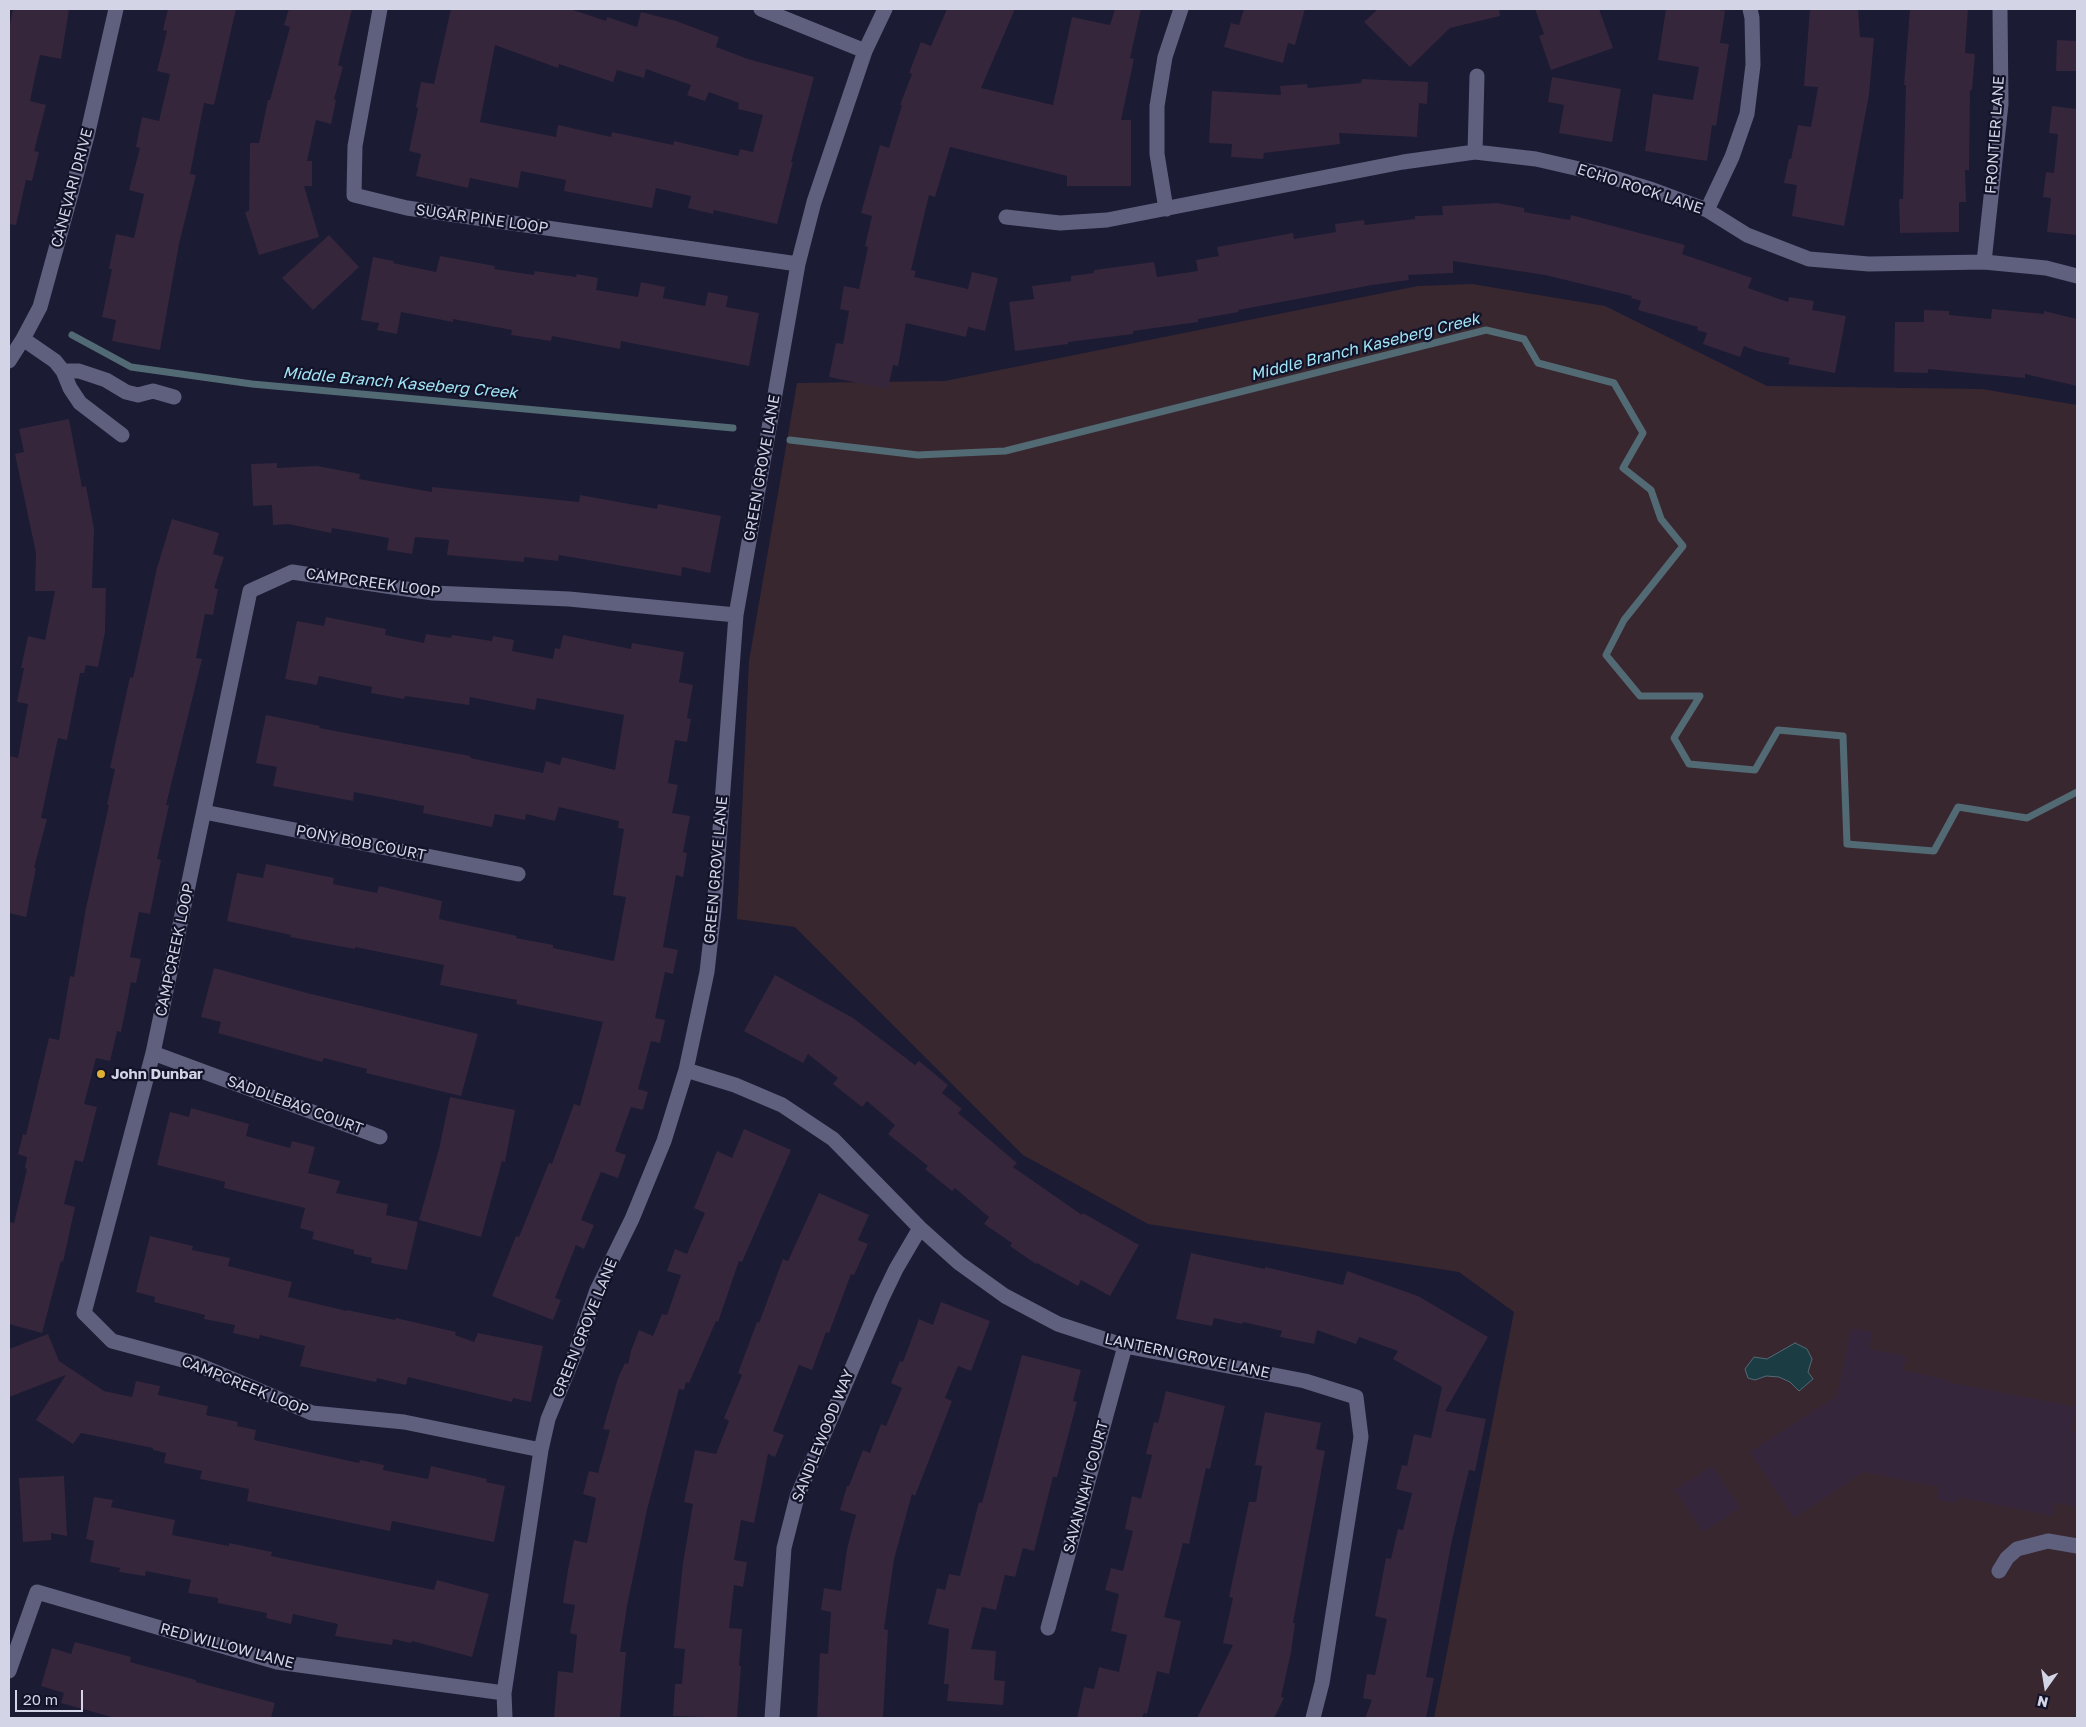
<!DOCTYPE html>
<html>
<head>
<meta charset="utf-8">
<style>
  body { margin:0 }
  #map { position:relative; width:2086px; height:1727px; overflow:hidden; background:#1b1b33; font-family:"Golos Text",sans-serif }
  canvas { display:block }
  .frame { position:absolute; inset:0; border:10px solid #d3d4e5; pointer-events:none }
  .north { position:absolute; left:2021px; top:1662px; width:50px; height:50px; -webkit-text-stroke:4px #121229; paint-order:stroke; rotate:193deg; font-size:14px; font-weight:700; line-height:20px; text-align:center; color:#d3d4e5 }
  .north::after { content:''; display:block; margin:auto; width:18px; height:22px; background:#d3d4e5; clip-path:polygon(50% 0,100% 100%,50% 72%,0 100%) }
  .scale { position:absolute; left:15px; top:1690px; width:68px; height:22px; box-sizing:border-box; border:2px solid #d3d4e5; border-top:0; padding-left:6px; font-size:15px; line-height:18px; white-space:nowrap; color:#d3d4e5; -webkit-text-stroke:4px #121229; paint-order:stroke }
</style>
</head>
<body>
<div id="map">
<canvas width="2086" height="1727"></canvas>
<div class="frame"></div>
<div class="north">N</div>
<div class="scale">20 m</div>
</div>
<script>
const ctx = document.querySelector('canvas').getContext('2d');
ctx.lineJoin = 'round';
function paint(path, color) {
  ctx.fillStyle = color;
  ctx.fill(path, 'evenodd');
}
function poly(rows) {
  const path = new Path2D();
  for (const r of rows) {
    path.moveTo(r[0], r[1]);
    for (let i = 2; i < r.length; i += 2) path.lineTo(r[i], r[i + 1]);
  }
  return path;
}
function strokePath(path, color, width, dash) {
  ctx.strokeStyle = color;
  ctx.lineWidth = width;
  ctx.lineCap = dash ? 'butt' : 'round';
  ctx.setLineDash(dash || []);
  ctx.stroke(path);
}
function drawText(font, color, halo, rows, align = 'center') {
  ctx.font = font + ' "Golos Text",sans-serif';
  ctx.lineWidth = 4.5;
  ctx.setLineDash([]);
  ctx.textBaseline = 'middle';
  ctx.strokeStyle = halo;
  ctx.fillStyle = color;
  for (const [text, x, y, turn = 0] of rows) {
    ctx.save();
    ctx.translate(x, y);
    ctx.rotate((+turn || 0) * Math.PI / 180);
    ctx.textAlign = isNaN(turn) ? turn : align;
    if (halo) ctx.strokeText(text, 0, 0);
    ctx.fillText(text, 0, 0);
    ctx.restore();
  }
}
paint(poly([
  [1472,284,1605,306,1767,386,1982,389,2077,405,2077,1718,1434,1718,1514,1312,1459,1272,1148,1224,1023,1155,795,927,737,919,749,661,797,383,945,381,1418,286]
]), '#392730');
const water = poly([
  [1795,1343,1807,1349,1812,1359,1808,1372,1813,1379,1799,1391,1790,1382,1779,1377,1766,1376,1755,1380,1748,1378,1745,1369,1754,1357,1767,1359,1795,1343]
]);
paint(water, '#1b3c43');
strokePath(water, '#526a74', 1);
strokePath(poly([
  [72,335,131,367,252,384,733,428],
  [790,440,918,455,1005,451,1486,330,1524,339,1538,363,1614,383,1643,433,1623,468,1651,490,1661,519,1683,546,1624,620,1606,655,1640,696,1700,696,1674,738,1689,764,1755,770,1778,730,1843,736,1847,844,1934,851,1958,807,2027,818,2077,792]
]), '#526a74', 7);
paint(poly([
  [13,9,69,9,61,59,40,55,36,72,30,101,46,105,34,151,39,152,32,181,26,180,16,225,9,224,9,29],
  [168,9,236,9,214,105,204,103,190,174,196,175,179,244,160,350,112,341,116,320,102,317,112,269,109,269,116,234,134,238,144,194,129,190,140,148,136,147,142,117,159,121,170,74,157,71,167,31,163,30],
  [289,9,352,9,338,65,343,67,334,99,336,100,331,124,316,120,307,161,312,161,312,186,304,186,319,237,259,255,245,212,249,211,250,143,259,143,268,100,270,100,290,27,284,25],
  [451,9,570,9,606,21,607,17,637,27,641,12,676,21,719,37,716,47,748,59,814,77,791,162,793,162,777,224,714,210,713,214,688,208,691,196,656,188,652,208,564,191,566,180,521,171,518,188,470,178,468,188,416,176,421,154,409,151,418,108,416,107,421,82,434,84],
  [495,45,558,68,559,64,613,82,617,70,644,78,646,69,691,85,687,95,705,101,709,92,739,103,738,109,763,115,753,152,740,149,738,156,674,141,673,145,612,132,611,137,558,125,556,137,480,122],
  [947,9,1015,9,981,88,1053,105,1072,17,1110,25,1115,9,1141,9,1130,58,1134,59,1121,120,1131,120,1131,186,1067,186,1067,176,950,147,935,197,929,195,911,270,916,271,914,277,968,289,972,272,998,278,985,331,968,327,966,337,906,323,898,366,893,365,888,389,829,377,836,343,843,344,849,311,840,309,844,286,859,289,868,247,865,246,872,216,861,213,880,145,889,148,902,105,900,105,912,74,909,73,921,42,931,46],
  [1244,9,1305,9,1295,45,1288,43,1283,63,1224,47,1231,23,1239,25],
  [1378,9,1499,9,1500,16,1450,28,1410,67,1364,22],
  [1535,9,1599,9,1613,48,1551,70,1539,36,1544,34],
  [1666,9,1714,9,1725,11,1720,43,1729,44,1716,126,1712,125,1707,161,1645,151,1653,94,1693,100,1699,67,1658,60],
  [1810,9,1858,9,1860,37,1874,38,1869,95,1844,226,1792,216,1797,185,1784,183,1789,159,1791,159,1798,125,1811,127,1818,87,1804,86],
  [1910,9,1968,9,1965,53,1975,54,1972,90,1970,90,1969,170,1965,170,1966,202,1959,202,1959,232,1900,233,1899,199,1903,199,1906,85,1904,85],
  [2057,40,2077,41,2077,71,2056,71],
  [1552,77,1621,89,1612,142,1559,133,1564,105,1548,102],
  [1362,79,1428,82,1427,104,1419,103,1417,137,1339,133,1340,144,1264,153,1263,159,1231,157,1232,144,1209,143,1212,91,1281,95,1280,86,1307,84,1308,88,1361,83],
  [2052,106,2077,109,2077,235,2047,232,2051,198,2043,197,2046,172,2054,173,2058,134,2049,133],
  [1497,203,1524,208,1524,212,1570,220,1571,215,1685,245,1682,254,1752,278,1748,288,1788,302,1789,297,1814,301,1812,310,1846,316,1835,373,1788,364,1790,358,1757,351,1744,346,1740,357,1703,344,1707,333,1697,330,1698,327,1638,310,1641,301,1631,298,1632,296,1545,275,1453,261,1453,273,1408,275,1409,280,1372,285,1238,310,1239,312,1198,319,1198,322,1133,331,1133,334,1068,342,1068,344,1015,351,1009,302,1034,299,1032,286,1071,281,1071,276,1094,273,1094,270,1154,262,1157,277,1198,271,1196,260,1219,256,1217,247,1293,233,1294,239,1336,232,1335,224,1364,220,1365,225,1415,219,1415,216,1443,215,1442,206],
  [329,235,359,267,313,310,282,278],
  [440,256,495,266,494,269,534,275,535,271,576,277,577,274,598,278,596,290,638,297,641,282,665,287,663,298,705,306,708,292,728,296,726,307,759,313,749,366,621,341,620,349,552,336,551,341,511,335,512,330,453,319,453,322,401,312,397,334,377,330,379,323,361,320,373,257,394,261,393,263,436,272],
  [1992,309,2044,314,2044,311,2077,319,2077,386,2025,374,2025,378,1928,369,1928,373,1894,372,1895,322,1924,322,1924,310,1949,311,1949,315,1991,319],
  [69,419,82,487,86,486,94,529,92,588,106,588,105,632,98,667,86,665,84,673,80,673,67,740,58,738,41,818,47,819,34,868,36,868,26,917,9,913,9,756,18,758,28,704,17,702,24,668,21,668,28,636,45,640,55,591,35,591,36,553,15,454,24,452,19,429],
  [277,463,277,468,317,466,360,474,359,479,432,492,432,487,579,502,580,495,657,509,658,504,721,516,710,573,682,567,681,576,559,555,558,561,524,557,524,562,447,555,449,540,415,537,412,554,387,550,389,538,332,528,331,533,288,524,273,525,272,505,253,506,251,464],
  [172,519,219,533,213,554,224,557,214,588,218,589,213,615,205,614,196,658,202,659,166,805,169,805,157,859,161,860,150,914,139,912,130,957,141,959,136,983,131,982,121,1032,117,1031,110,1061,96,1058,84,1104,97,1107,83,1162,75,1160,64,1204,75,1207,63,1262,61,1261,42,1333,9,1324,9,1222,14,1223,27,1169,25,1168,27,1157,18,1154,23,1134,26,1135,49,1038,59,1040,70,976,74,977,86,908,109,805,107,805,115,769,110,768,130,677,133,678,157,568],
  [326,617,386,629,385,635,424,643,426,634,451,638,452,635,492,641,493,636,514,640,512,651,553,659,555,648,560,649,563,635,631,649,632,643,684,652,679,682,693,685,687,718,691,719,687,742,675,740,668,783,678,785,672,813,690,816,683,852,687,853,683,877,676,875,663,947,678,950,673,974,665,972,655,1018,665,1020,660,1043,651,1041,638,1089,648,1092,643,1110,631,1107,615,1151,626,1155,618,1178,601,1172,581,1220,594,1225,584,1249,576,1245,555,1298,561,1300,553,1320,492,1296,516,1236,519,1237,549,1163,552,1164,574,1104,580,1106,603,1022,516,1004,517,1000,440,985,444,965,355,947,355,949,290,937,291,935,227,921,237,873,263,878,266,864,334,878,333,884,377,893,379,886,442,901,439,919,517,936,516,938,553,945,553,948,614,961,626,897,613,895,624,829,618,828,619,821,559,807,555,821,526,814,525,820,495,814,492,827,423,813,424,806,385,798,354,792,353,801,273,786,277,767,256,763,266,715,320,726,319,728,470,756,470,758,543,773,546,761,560,765,562,757,615,770,624,715,537,698,535,710,470,697,469,705,405,696,404,699,371,693,372,687,319,676,317,685,285,679,297,621,324,626],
  [214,968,307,993,478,1034,461,1096,366,1073,367,1069,324,1058,322,1062,218,1033,221,1022,201,1017],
  [775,975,853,1018,915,1065,919,1061,948,1085,942,1093,962,1109,958,1113,1017,1163,1013,1167,1082,1215,1083,1213,1139,1245,1110,1296,1081,1280,1078,1286,1037,1263,1036,1264,1010,1246,1012,1243,984,1224,989,1217,955,1188,952,1191,925,1169,928,1166,888,1134,895,1125,867,1101,862,1107,833,1084,838,1078,808,1054,803,1063,744,1031],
  [450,1097,515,1110,505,1162,502,1161,481,1237,419,1220,439,1149],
  [191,1108,249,1124,246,1136,290,1148,292,1141,315,1147,308,1173,340,1181,336,1193,388,1204,386,1215,418,1222,407,1270,371,1263,372,1258,354,1254,354,1250,312,1239,314,1232,300,1228,305,1208,224,1188,225,1182,157,1165,170,1112,189,1117],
  [744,1129,791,1150,742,1262,739,1261,718,1322,716,1321,689,1383,686,1382,684,1390,679,1389,647,1510,627,1606,620,1652,626,1652,620,1718,554,1718,558,1671,573,1673,577,1635,570,1633,575,1605,563,1603,568,1570,574,1540,587,1543,596,1498,583,1494,589,1471,598,1473,610,1430,603,1429,618,1378,625,1363,628,1364,631,1351,639,1330,653,1336,662,1314,667,1315,681,1275,667,1271,675,1249,687,1254,705,1213,694,1208,717,1151,732,1158],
  [819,1193,869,1215,858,1240,868,1244,854,1275,851,1274,829,1333,826,1332,812,1370,799,1365,773,1431,784,1435,775,1457,768,1454,754,1523,741,1520,734,1560,747,1562,743,1587,734,1585,729,1628,742,1629,739,1666,741,1666,737,1718,673,1716,675,1684,682,1684,685,1649,674,1648,683,1563,693,1504,684,1502,695,1450,716,1454,729,1421,724,1418,742,1375,738,1373,757,1322,759,1323,783,1259,788,1261],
  [150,1236,193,1246,192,1250,230,1258,228,1266,292,1282,288,1297,347,1311,347,1310,395,1320,396,1318,456,1332,455,1335,474,1342,478,1333,543,1346,531,1402,513,1398,512,1402,408,1377,406,1385,377,1378,376,1382,300,1366,305,1346,260,1335,259,1339,233,1333,235,1325,204,1319,205,1315,154,1302,155,1297,136,1292],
  [1191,1253,1265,1269,1265,1267,1343,1285,1347,1271,1418,1296,1488,1337,1445,1411,1486,1419,1475,1471,1469,1470,1452,1540,1426,1677,1434,1678,1426,1718,1365,1718,1372,1700,1363,1698,1367,1674,1375,1675,1387,1619,1375,1616,1386,1558,1391,1559,1398,1529,1403,1530,1412,1493,1396,1489,1402,1465,1407,1466,1414,1434,1431,1438,1442,1387,1393,1359,1398,1351,1359,1337,1356,1344,1317,1330,1314,1344,1280,1337,1282,1331,1243,1322,1242,1324,1214,1318,1212,1326,1176,1319],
  [941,1302,990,1321,971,1371,958,1366,945,1398,952,1401,915,1496,912,1494,894,1559,884,1629,888,1630,883,1718,817,1718,820,1653,828,1654,831,1612,821,1610,824,1588,841,1591,847,1549,856,1515,840,1510,847,1486,849,1486,863,1450,870,1453,881,1424,886,1426,902,1388,891,1383,900,1361,903,1362,919,1319,933,1325],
  [1851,1328,1872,1332,1869,1349,1906,1356,1903,1370,1947,1380,1947,1382,2076,1407,2071,1431,2077,1432,2077,1507,2055,1502,2053,1516,1958,1497,1956,1503,1937,1500,1939,1487,1864,1472,1794,1518,1750,1452,1837,1396],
  [48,1334,59,1361,104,1391,132,1397,136,1381,160,1386,158,1395,208,1406,206,1415,238,1422,237,1426,256,1430,254,1440,359,1463,360,1460,384,1465,383,1470,428,1479,431,1466,487,1479,486,1482,505,1486,494,1542,392,1521,390,1531,247,1501,249,1489,200,1479,202,1471,164,1463,166,1453,153,1450,153,1448,81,1433,73,1444,36,1420,66,1375,9,1397,9,1349],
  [1022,1355,1081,1370,1073,1401,1077,1402,1057,1477,1053,1477,1034,1551,1023,1548,1015,1577,1005,1575,996,1610,982,1607,971,1649,996,1651,994,1680,1005,1681,1003,1705,947,1701,949,1684,944,1684,949,1629,928,1624,937,1588,945,1590,949,1574,960,1576,979,1502,982,1503],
  [1166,1391,1225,1406,1210,1469,1206,1468,1189,1544,1183,1543,1164,1617,1181,1621,1169,1674,1157,1671,1147,1714,1144,1713,1142,1718,1077,1718,1084,1687,1094,1689,1099,1667,1119,1672,1127,1635,1111,1631,1119,1594,1105,1590,1111,1568,1123,1571,1133,1531,1125,1529,1132,1496,1141,1499,1152,1455,1146,1454,1154,1422,1158,1423],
  [1265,1412,1321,1423,1316,1449,1325,1451,1293,1623,1295,1623,1291,1652,1281,1697,1284,1698,1274,1718,1197,1718,1233,1645,1223,1643,1233,1598,1229,1597,1249,1502,1256,1502,1262,1466,1255,1465],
  [1712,1466,1740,1508,1703,1532,1675,1490],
  [64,1476,67,1536,51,1533,51,1540,23,1542,19,1478],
  [94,1497,113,1500,111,1507,175,1520,172,1535,229,1546,229,1543,272,1552,271,1556,434,1590,437,1580,489,1594,472,1657,412,1641,411,1643,393,1639,392,1645,335,1636,338,1624,293,1614,291,1624,266,1618,267,1613,218,1603,218,1598,188,1593,191,1580,146,1571,145,1576,119,1572,120,1568,90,1562,94,1541,86,1539],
  [75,1642,131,1657,130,1662,196,1680,196,1682,275,1703,271,1718,115,1718,61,1703,64,1693,41,1686,52,1648,71,1654]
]), '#35263c');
strokePath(poly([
  [380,9,355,146,354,195,407,208,798,264],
  [761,9,865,51],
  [1475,152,1477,76],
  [1166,209,1157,154,1157,106,1165,57,1181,9],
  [1707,210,1732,157,1747,114,1753,65,1752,18,1750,9],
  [1006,217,1060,223,1107,220,1403,162,1475,152,1536,159,1601,174,1653,190,1707,210,1747,235,1809,259,1869,264,1984,262,2046,268,2077,276],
  [1984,262,2001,104,2000,9],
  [23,339,55,361,63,371,70,388,80,403,122,435],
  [9,361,23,339,40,307,87,136,116,9],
  [63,371,79,371,106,380,126,392,138,395,153,391,174,397],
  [204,812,518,874],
  [153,1053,380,1137],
  [686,1070,735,1085,782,1105,833,1139,920,1228,959,1263,1005,1296,1058,1324,1125,1346,1305,1381,1356,1397,1361,1437,1322,1683,1313,1718],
  [541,1450,404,1422,312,1413,194,1363,112,1341,84,1313,153,1053,250,591,292,572,433,593,569,599,736,615],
  [1999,1571,2007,1558,2017,1549,2048,1541,2077,1546],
  [1048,1628,1125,1346],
  [9,1671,37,1592,277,1662,504,1693],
  [505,1718,504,1693,541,1450,548,1419,576,1351,597,1290,632,1219,664,1141,686,1070,707,972,714,910,736,615,798,264,814,202,865,51,885,9],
  [772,1718,784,1548,797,1497,882,1298,896,1269,920,1228]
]), '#5e607d', 15);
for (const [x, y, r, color] of [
  [101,1074,5,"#e0b034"]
]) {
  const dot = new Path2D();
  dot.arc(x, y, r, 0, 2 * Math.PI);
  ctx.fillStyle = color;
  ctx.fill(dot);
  strokePath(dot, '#121229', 2);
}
drawText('15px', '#d3d4e5', '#121229', [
  ["FRONTIER LANE",1995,135,-86],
  ["CANEVARI DRIVE",72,188,-75],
  ["ECHO ROCK LANE",1640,189,18],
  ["SUGAR PINE LOOP",482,219,8],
  ["GREEN GROVE LANE",762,468,-80],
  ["CAMPCREEK LOOP",373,583,8],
  ["PONY BOB COURT",361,843,11],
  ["GREEN GROVE LANE",716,870,-85],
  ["CAMPCREEK LOOP",175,950,-78],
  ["SADDLEBAG COURT",295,1105,20],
  ["GREEN GROVE LANE",585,1328,-68],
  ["LANTERN GROVE LANE",1187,1356,12],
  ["CAMPCREEK LOOP",245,1386,22],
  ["SANDLEWOOD WAY",823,1436,-68],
  ["SAVANNAH COURT",1086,1487,-75],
  ["RED WILLOW LANE",227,1646,15]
]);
drawText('bold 15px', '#d3d4e5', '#121229', [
  ["John Dunbar",111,1074]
], 'left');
drawText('italic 16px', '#a1e4f5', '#121229', [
  ["Middle Branch Kaseberg Creek",1365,347,-14],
  ["Middle Branch Kaseberg Creek",400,383,5]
]);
</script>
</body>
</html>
